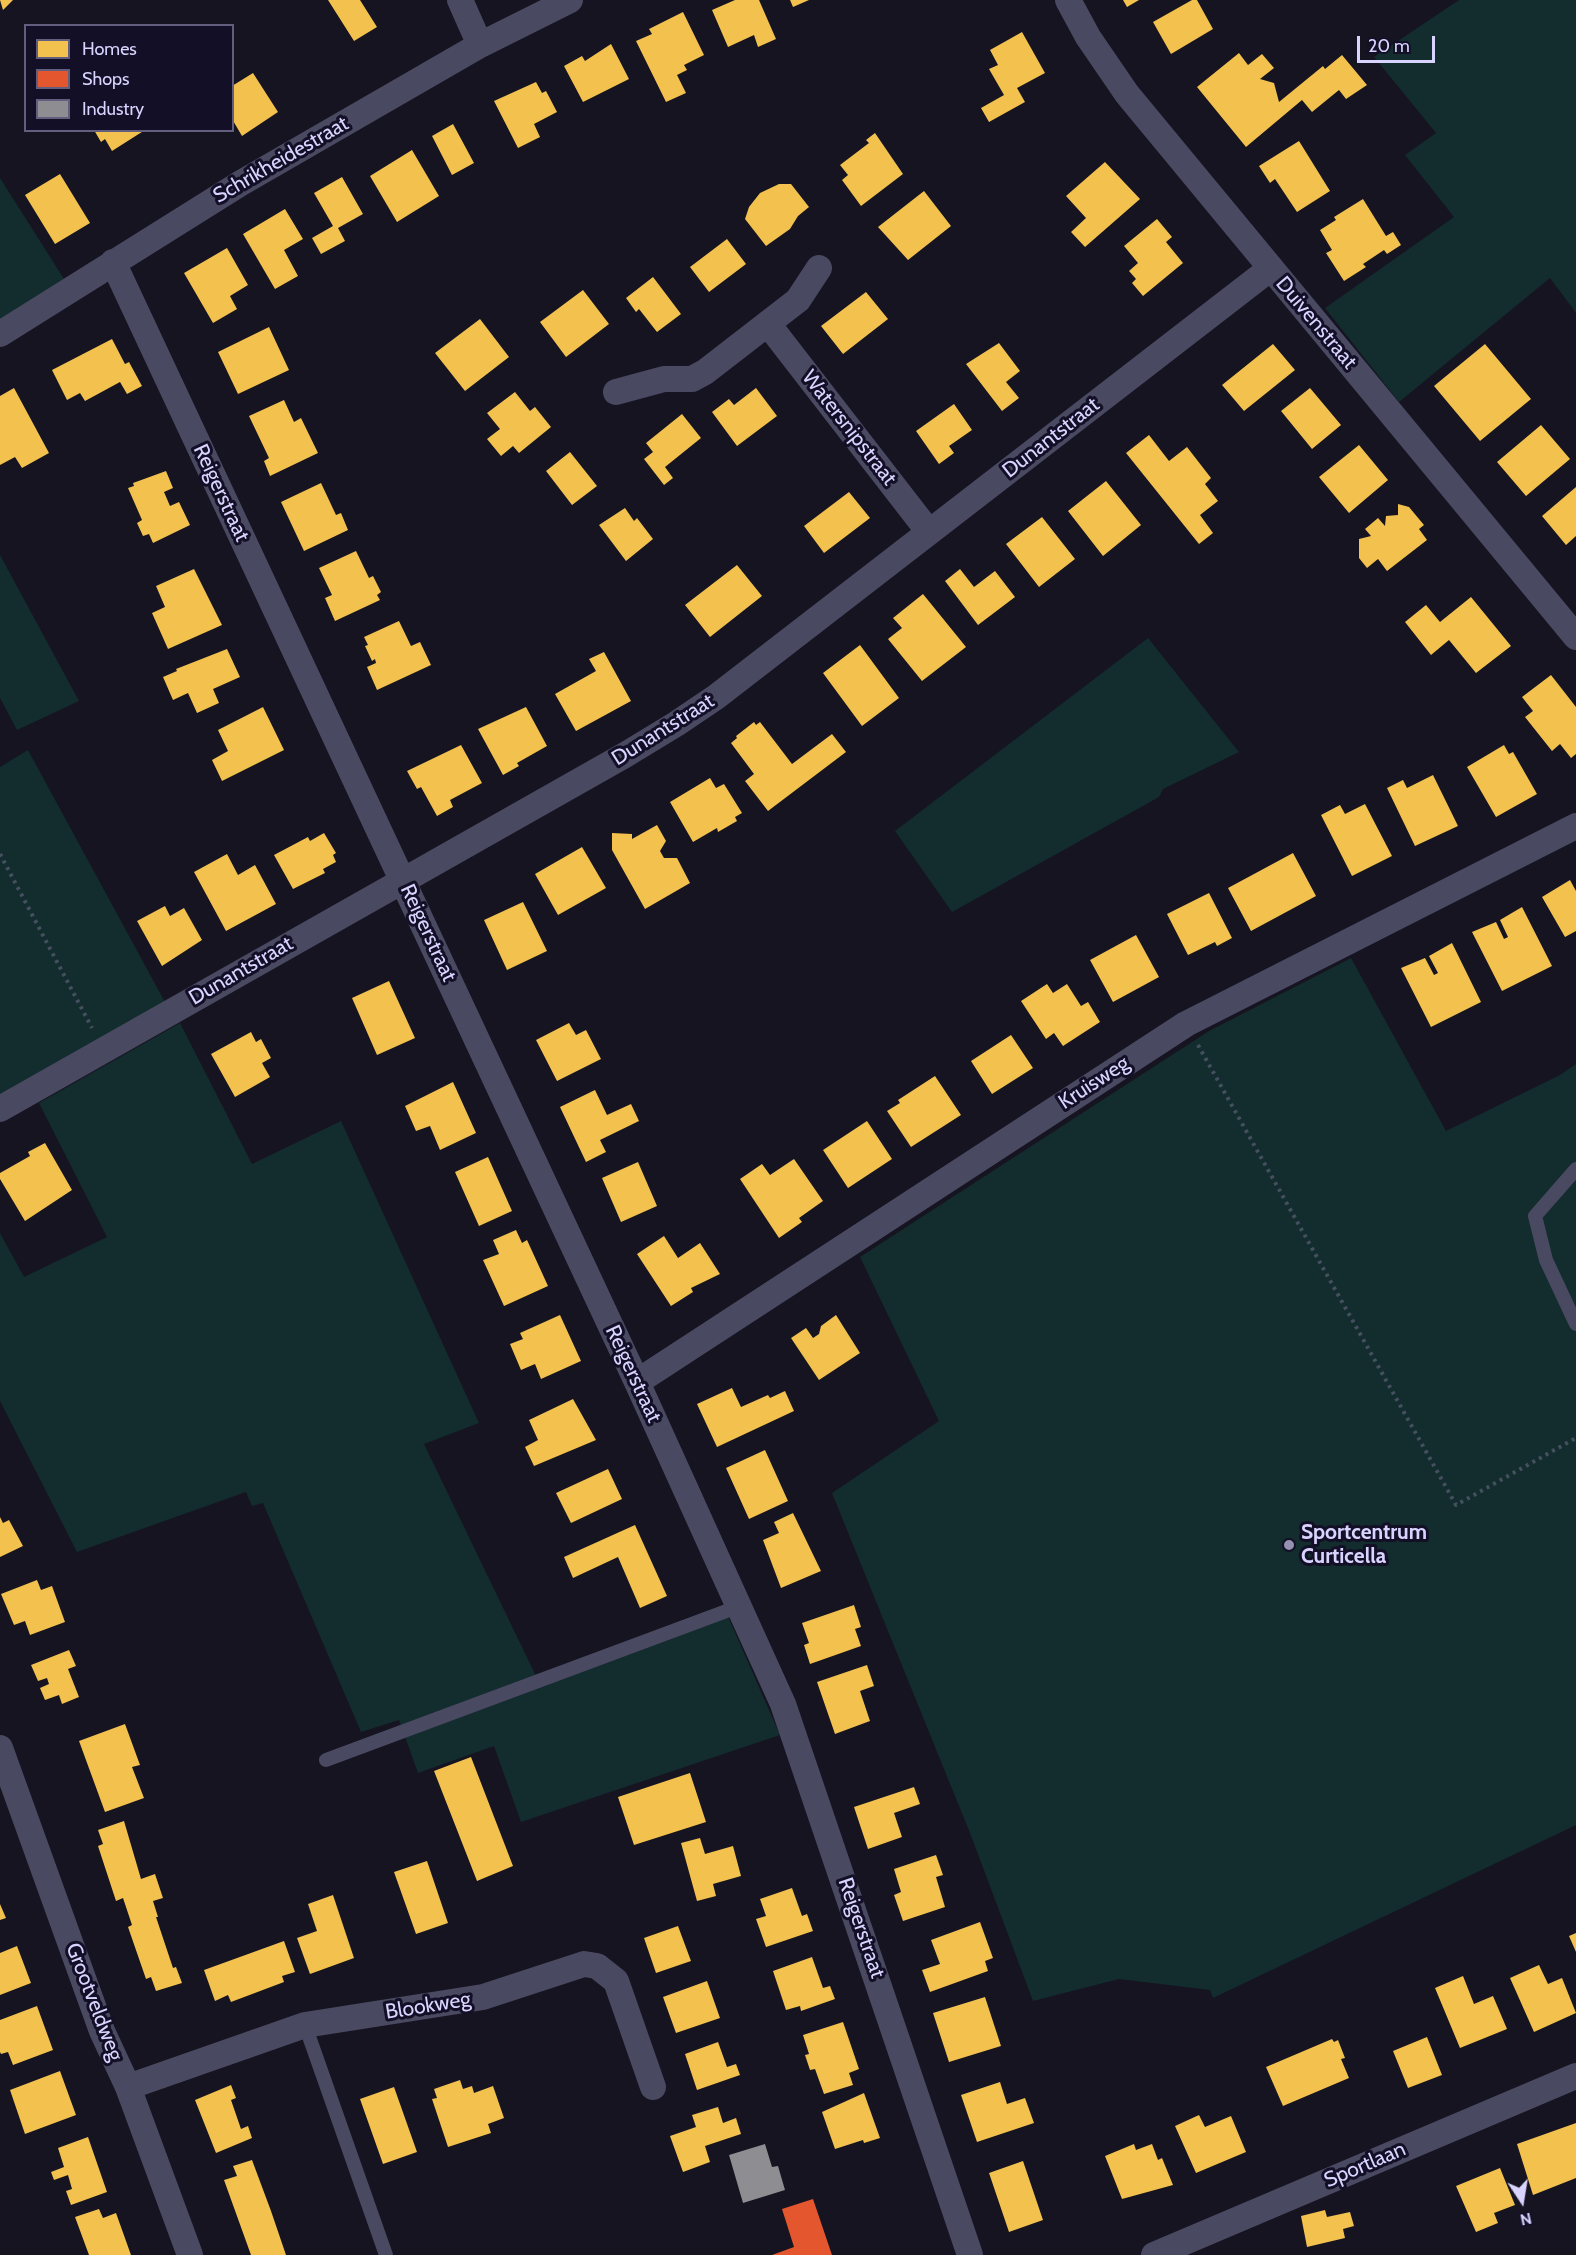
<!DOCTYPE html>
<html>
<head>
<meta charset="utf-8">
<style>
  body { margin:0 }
  #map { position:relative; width:1576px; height:2255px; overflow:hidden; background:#161421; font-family:Cabin,sans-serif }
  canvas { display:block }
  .legend { position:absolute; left:24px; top:24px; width:210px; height:108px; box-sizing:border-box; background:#130f26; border:2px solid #625e7d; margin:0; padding:8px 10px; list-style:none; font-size:18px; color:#d9d4ff }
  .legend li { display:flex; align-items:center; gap:12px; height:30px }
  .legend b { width:30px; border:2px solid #625e7d }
  .north { position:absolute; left:1492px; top:2171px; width:60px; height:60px; -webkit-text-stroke:4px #130f26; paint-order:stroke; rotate:168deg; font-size:16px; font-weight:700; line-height:24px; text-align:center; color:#d9d4ff }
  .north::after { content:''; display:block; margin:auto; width:21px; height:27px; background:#d9d4ff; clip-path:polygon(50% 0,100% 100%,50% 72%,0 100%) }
  .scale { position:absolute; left:1357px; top:36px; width:78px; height:27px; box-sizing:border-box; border:3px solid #d9d4ff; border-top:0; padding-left:8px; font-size:18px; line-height:21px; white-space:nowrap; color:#d9d4ff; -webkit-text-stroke:4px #130f26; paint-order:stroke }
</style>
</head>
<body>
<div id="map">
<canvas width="1576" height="2255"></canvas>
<ul class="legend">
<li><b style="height:16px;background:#f2c14e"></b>Homes</li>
<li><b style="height:16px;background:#e4572e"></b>Shops</li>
<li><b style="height:16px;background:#8d8d92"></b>Industry</li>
</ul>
<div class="north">N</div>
<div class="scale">20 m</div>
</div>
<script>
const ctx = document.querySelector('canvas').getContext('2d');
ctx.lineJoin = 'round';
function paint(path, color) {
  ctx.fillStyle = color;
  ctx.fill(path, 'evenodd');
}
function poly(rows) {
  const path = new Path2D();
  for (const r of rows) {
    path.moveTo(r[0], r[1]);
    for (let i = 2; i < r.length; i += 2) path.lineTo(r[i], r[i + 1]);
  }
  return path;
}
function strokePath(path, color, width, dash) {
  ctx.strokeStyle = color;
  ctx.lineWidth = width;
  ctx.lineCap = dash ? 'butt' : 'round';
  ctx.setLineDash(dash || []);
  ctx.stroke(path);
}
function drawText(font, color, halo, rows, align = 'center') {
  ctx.font = font + ' Cabin,sans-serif';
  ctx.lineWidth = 6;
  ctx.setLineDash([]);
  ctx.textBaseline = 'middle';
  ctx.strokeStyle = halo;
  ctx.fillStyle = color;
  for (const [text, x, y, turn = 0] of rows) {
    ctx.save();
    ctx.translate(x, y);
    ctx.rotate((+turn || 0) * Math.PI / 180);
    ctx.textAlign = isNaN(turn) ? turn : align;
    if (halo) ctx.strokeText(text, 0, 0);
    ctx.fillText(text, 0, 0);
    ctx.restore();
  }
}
paint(poly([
  [1459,0,1576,0,1576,313,1550,278,1399,402,1325,308,1454,217,1405,155,1436,133,1374,57],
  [0,178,64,279,0,322],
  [0,555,79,701,17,730,0,698],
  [1148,638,1239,752,1163,789,1159,797,952,912,895,831],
  [28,750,166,1004,0,1098,0,767],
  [1351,958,1446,1131,1560,1075,1576,1064,1576,1825,1213,1998,1210,1990,1119,1979,1033,2001,970,1833,832,1493,939,1421,860,1257,1209,1031],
  [180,1023,252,1164,341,1121,479,1423,424,1444,536,1676,723,1605,780,1735,521,1822,494,1746,418,1773,399,1720,361,1732,263,1503,252,1506,246,1492,77,1552,0,1401,0,1233,24,1277,107,1237,39,1103]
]), '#132c2d');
paint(poly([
  [0,0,13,0,3,10],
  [328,0,360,0,377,27,354,41],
  [735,0,759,0,776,39,758,47,754,35,728,47,712,10],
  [790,0,809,0,793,7],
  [1123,0,1139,0,1127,7],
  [1192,0,1197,0,1213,29,1171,54,1153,22],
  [683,12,704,55,684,65,687,70,677,75,686,93,666,102,636,41,652,34,649,29],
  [1022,32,1045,73,1017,88,1025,102,989,122,981,108,1004,95,989,69,998,65,990,50],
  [611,44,629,79,583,102,564,66,582,56,585,61],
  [1239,53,1248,65,1262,54,1274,68,1260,79,1274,83,1279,102,1323,66,1325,69,1342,55,1367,85,1346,99,1339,90,1312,112,1302,100,1246,147,1197,87],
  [253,73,278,112,242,136,232,119,232,86],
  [536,82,542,93,546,91,557,112,534,124,540,137,518,148,494,101],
  [453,124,474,163,452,175,432,136],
  [94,130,145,130,112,151,105,139,101,142],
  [875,133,903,174,861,206,842,180,848,175,840,165,869,143,866,140],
  [1299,141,1330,191,1297,212,1275,179,1270,183,1259,166],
  [412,150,439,196,397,222,370,176],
  [1105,162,1140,199,1085,247,1071,232,1086,218,1066,196],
  [60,174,90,223,55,244,25,195],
  [342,177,363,214,338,228,345,241,321,254,312,238,333,226,314,193],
  [779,184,791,184,809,207,798,216,790,229,766,246,745,219,749,207,760,193],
  [924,191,951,226,908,260,878,227],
  [1363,199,1386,236,1393,232,1401,245,1387,254,1384,250,1363,264,1366,267,1344,281,1326,253,1332,250,1320,230,1336,220,1334,217],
  [285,209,303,239,284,250,298,276,275,289,243,234],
  [1157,219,1172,237,1166,242,1183,263,1143,296,1132,283,1136,279,1129,271,1138,263,1124,246],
  [727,239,746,264,709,292,690,267],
  [227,248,248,285,230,296,237,309,213,323,184,273],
  [653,277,681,314,657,332,639,309,636,312,626,298],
  [583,290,609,324,566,357,540,322],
  [866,292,888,319,843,354,821,326],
  [480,319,509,357,465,391,435,353],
  [269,327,289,370,238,394,218,352],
  [112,339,125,364,129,362,142,386,127,394,120,382,85,401,80,393,67,400,52,370],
  [999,343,1020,371,1006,382,1019,398,1002,411,966,364],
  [1273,344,1295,370,1244,411,1222,385],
  [1485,344,1531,399,1480,441,1434,386],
  [14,388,49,453,22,468,15,457,0,465,0,396],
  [756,388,777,416,737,446,712,412,729,399,734,405],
  [1310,388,1341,425,1312,449,1281,411],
  [515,392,530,411,535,407,551,427,519,453,513,446,501,456,487,439,500,429,487,413],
  [284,400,294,422,301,418,318,453,270,476,264,461,269,458,249,416],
  [954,404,972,430,949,446,954,453,939,464,916,431],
  [682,414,701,438,665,467,673,478,664,485,644,459,653,452,646,443],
  [1541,425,1570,459,1526,496,1497,462],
  [1149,435,1169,461,1187,447,1211,478,1205,484,1218,501,1200,515,1213,533,1199,544,1126,453],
  [1359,445,1388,480,1349,513,1319,477],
  [570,452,597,486,572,505,546,471],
  [166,471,173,488,164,492,170,506,179,502,190,525,153,543,149,534,143,536,137,523,142,520,128,488,134,486,133,483],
  [1106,481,1141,525,1103,556,1068,511],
  [321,483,336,515,341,513,348,530,304,551,281,502],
  [1576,487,1576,536,1566,545,1542,516],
  [849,492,870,518,824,553,804,526],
  [1398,504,1409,507,1424,525,1419,529,1427,540,1387,571,1378,559,1367,568,1359,558,1359,539,1371,536,1365,529,1378,518,1385,526,1386,516,1398,515],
  [625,508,634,521,637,518,653,539,626,561,599,525],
  [1042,517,1075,559,1039,587,1006,544],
  [356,551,369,578,373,576,381,592,377,595,380,600,335,621,325,598,332,595,319,568],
  [737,565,762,596,710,637,685,605],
  [194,569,222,625,168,649,152,613,165,607,156,586],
  [960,569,974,587,995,571,1015,597,978,625,945,581],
  [923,594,966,647,922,681,888,639,902,628,893,618],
  [1471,597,1511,646,1476,673,1449,640,1431,655,1405,622,1426,605,1440,622],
  [399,621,411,646,420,642,431,665,377,690,367,667,376,663,375,659,372,661,365,646,368,645,364,637],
  [860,645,899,698,862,726,823,673],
  [227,649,240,677,213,689,219,703,197,713,188,693,173,700,163,677,177,671,176,669],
  [604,652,631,701,576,731,555,694,596,671,589,659],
  [1551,675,1576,707,1576,754,1571,758,1560,744,1552,751,1525,717,1533,711,1522,697],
  [263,707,284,750,222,781,212,760,228,751,218,730],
  [526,707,547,746,517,763,519,766,503,775,478,729],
  [754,722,756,725,760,722,792,764,832,734,846,752,768,811,745,781,754,774,731,743,737,738,736,736],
  [461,745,482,783,450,800,453,807,437,816,421,787,417,789,407,771],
  [1504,745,1509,754,1513,752,1537,794,1496,817,1467,767],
  [1433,775,1458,826,1415,846,1387,788,1403,780,1407,788],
  [710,778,716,788,724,784,742,813,735,817,737,821,718,832,717,828,693,842,670,802],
  [1365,804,1392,856,1352,876,1321,815,1340,805,1345,814],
  [657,825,666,841,660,851,664,858,677,858,690,883,645,909,612,850,612,833,632,834,632,839],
  [324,833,336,853,333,855,336,862,323,869,325,873,293,889,274,855,308,837,310,841],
  [582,847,606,888,558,915,535,874],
  [1293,853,1316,896,1251,931,1228,888],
  [227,854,238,875,255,865,276,904,226,931,194,872],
  [1570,880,1576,891,1576,931,1565,937,1542,897],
  [1209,893,1232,938,1217,946,1215,942,1188,955,1167,914],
  [523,902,547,951,507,970,484,920],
  [165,906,170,916,184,908,202,940,162,966,137,921],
  [1522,907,1552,966,1502,991,1472,932,1496,922,1504,939,1508,937,1500,920],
  [1136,935,1159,977,1113,1002,1090,960],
  [1452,943,1481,1002,1431,1027,1401,968,1425,958,1434,975,1438,973,1429,956],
  [389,981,415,1038,377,1055,352,998],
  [1047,984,1053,993,1067,984,1081,1006,1088,1002,1100,1022,1063,1046,1054,1033,1046,1039,1021,1001],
  [569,1023,576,1035,586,1030,601,1059,557,1081,536,1040],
  [251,1032,256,1042,261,1039,271,1058,262,1063,270,1077,235,1097,211,1054],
  [1011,1035,1033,1068,992,1094,971,1061],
  [935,1076,961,1115,911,1147,887,1111,900,1103,898,1100],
  [453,1082,476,1133,440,1150,430,1126,416,1131,405,1106],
  [595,1090,607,1115,631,1104,639,1121,600,1140,606,1152,586,1162,560,1107],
  [867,1121,892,1159,848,1188,823,1150],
  [45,1143,72,1190,25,1221,0,1179,0,1173,30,1156,28,1152],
  [488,1157,512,1211,479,1226,455,1172],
  [794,1159,823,1201,799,1218,802,1222,779,1238,740,1179,762,1164,770,1175],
  [638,1162,657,1206,621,1222,602,1178],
  [516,1230,522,1243,527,1240,548,1286,504,1306,483,1260,499,1254,493,1240],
  [664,1236,678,1258,700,1243,720,1274,691,1288,693,1292,671,1306,637,1254],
  [560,1315,581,1361,541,1379,535,1364,521,1370,510,1344,523,1339,520,1333],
  [836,1315,860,1353,819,1380,791,1338,806,1328,813,1338,819,1334,821,1326],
  [732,1388,741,1407,768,1395,770,1398,785,1391,794,1411,717,1447,697,1404],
  [573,1399,596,1440,534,1466,525,1447,538,1440,529,1420],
  [765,1450,788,1501,749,1519,726,1468],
  [608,1469,622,1499,571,1523,556,1493],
  [793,1513,821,1571,781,1588,763,1540,779,1533,774,1522],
  [0,1517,3,1523,9,1520,23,1546,0,1557],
  [635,1525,667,1596,640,1608,618,1557,573,1578,564,1557],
  [37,1580,41,1590,52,1586,65,1622,30,1635,25,1621,14,1625,1,1594],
  [854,1605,861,1627,855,1629,861,1646,810,1664,804,1645,809,1643,802,1623],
  [69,1650,76,1666,68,1669,79,1697,62,1704,59,1695,45,1700,40,1688,49,1684,47,1678,38,1681,31,1665],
  [867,1665,874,1686,860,1691,870,1721,835,1734,817,1682],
  [125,1724,140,1765,132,1767,144,1798,105,1812,79,1741],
  [471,1757,513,1866,477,1881,434,1771],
  [690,1773,706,1822,634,1845,618,1797],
  [914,1787,920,1804,894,1813,902,1837,868,1849,854,1807],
  [124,1821,141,1879,155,1874,163,1898,153,1901,158,1917,156,1917,173,1968,176,1967,182,1983,156,1991,151,1977,146,1979,128,1927,132,1925,123,1898,116,1901,98,1846,103,1844,98,1830],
  [700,1838,705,1854,733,1846,741,1876,713,1884,716,1896,697,1901,681,1843],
  [936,1855,943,1875,936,1877,945,1907,903,1921,894,1895,901,1892,894,1869],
  [427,1861,448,1923,416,1934,394,1872],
  [792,1888,802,1916,807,1914,813,1931,766,1947,756,1919,766,1916,760,1899],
  [333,1895,354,1958,310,1974,297,1938,317,1931,308,1904],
  [0,1904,6,1918,0,1920],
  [980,1922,993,1958,985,1961,988,1971,930,1992,922,1970,940,1964,931,1940],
  [678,1926,691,1961,656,1973,644,1938],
  [1576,1933,1576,1952,1569,1936],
  [284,1941,295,1972,282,1976,284,1982,231,2002,228,1995,215,2001,204,1970],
  [17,1946,31,1983,0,1995,0,1953],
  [812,1957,823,1988,830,1986,835,1999,801,2011,800,2006,786,2010,773,1971],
  [1539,1965,1548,1984,1562,1978,1576,2013,1534,2032,1510,1978],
  [1463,1976,1474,2004,1493,1996,1507,2029,1460,2048,1435,1988],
  [707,1981,720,2018,676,2033,663,1997],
  [985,1997,1001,2046,949,2062,933,2013],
  [37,2006,53,2050,13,2065,8,2052,1,2054,0,2052,0,2020],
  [843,2022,859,2069,849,2073,853,2085,824,2094,815,2069,810,2070,805,2055,809,2054,803,2035],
  [1427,2037,1442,2075,1408,2088,1393,2051],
  [1332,2039,1334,2042,1338,2040,1345,2058,1341,2059,1349,2078,1283,2106,1266,2067],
  [718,2042,727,2067,736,2064,740,2075,697,2090,685,2054],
  [60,2071,76,2115,25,2134,10,2090],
  [460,2080,463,2089,472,2086,474,2093,493,2086,504,2118,488,2124,491,2133,448,2147,432,2099,437,2098,434,2089],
  [1000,2082,1007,2104,1025,2098,1034,2123,977,2142,961,2095],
  [231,2085,236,2098,231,2100,241,2129,248,2126,252,2138,216,2153,195,2100],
  [394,2087,417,2152,383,2164,360,2099],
  [864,2093,880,2138,864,2143,863,2140,835,2149,822,2112],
  [718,2107,723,2123,736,2118,741,2134,705,2146,710,2162,683,2172,670,2136,696,2127,692,2115],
  [1199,2115,1205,2127,1231,2116,1246,2152,1196,2173,1175,2126],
  [1576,2123,1576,2178,1533,2195,1517,2144],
  [88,2137,107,2192,71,2205,66,2191,72,2189,68,2175,54,2180,51,2172,64,2167,58,2148],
  [1134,2144,1136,2150,1152,2144,1158,2160,1162,2158,1173,2185,1122,2199,1105,2156],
  [252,2160,271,2211,286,2255,251,2255,224,2180,237,2176,233,2166],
  [1023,2161,1043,2220,1009,2232,989,2173],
  [1500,2168,1515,2205,1494,2213,1498,2223,1476,2232,1456,2186],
  [99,2209,103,2218,116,2213,131,2255,89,2255,75,2217],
  [1325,2210,1327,2217,1350,2212,1354,2226,1343,2229,1345,2238,1307,2247,1301,2216]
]), '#f2c14e');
paint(poly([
  [813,2199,832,2255,772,2255,794,2247,782,2209]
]), '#e4572e');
paint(poly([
  [765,2144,772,2167,778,2166,785,2190,743,2203,729,2155]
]), '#8d8d92');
strokePath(poly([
  [0,854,92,1028],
  [1198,1045,1456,1505,1576,1438]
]), '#44505f', 4, [3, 4.5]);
strokePath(poly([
  [1576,1169,1535,1216,1546,1260,1576,1324],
  [326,1760,740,1606],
  [305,2025,386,2255]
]), '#4a4962', 14);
strokePath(poly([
  [460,0,480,45],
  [1068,0,1088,37,1127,94,1576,637],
  [113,262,637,1382,783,1704,970,2255],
  [768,324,929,532],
  [0,334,241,183,480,45,570,0],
  [616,392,664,379,692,379,705,372,798,300,819,268],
  [0,1109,625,755,676,724,716,697,1271,268],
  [637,1382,1186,1024,1576,826],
  [0,1748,102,2031,128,2087,190,2255],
  [128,2087,305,2025,483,1997,584,1964,597,1966,616,1981,653,2087],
  [1154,2255,1576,2076]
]), '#4a4962', 26);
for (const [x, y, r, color] of [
  [1289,1545,6,"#9591b1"]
]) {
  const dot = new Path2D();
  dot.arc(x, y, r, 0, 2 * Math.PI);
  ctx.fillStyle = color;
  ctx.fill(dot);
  strokePath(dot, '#130f26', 2);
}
drawText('21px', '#d9d4ff', '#130f26', [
  ["Schrikheidestraat",281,160,-30],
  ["Duivenstraat",1316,323,50],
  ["Watersnipstraat",849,428,52],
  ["Dunantstraat",1051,438,-38],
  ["Reigerstraat",221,493,65],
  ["Dunantstraat",663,730,-32],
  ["Reigerstraat",428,933,65],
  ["Dunantstraat",241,971,-30],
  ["Kruisweg",1094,1083,-33],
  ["Reigerstraat",633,1374,65],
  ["Reigerstraat",861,1928,71],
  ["Grootveldweg",94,2002,69],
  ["Blookweg",428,2006,-9],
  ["Sportlaan",1365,2165,-23]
]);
drawText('bold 21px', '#d9d4ff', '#130f26', [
  ["Sportcentrum",1301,1533],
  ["Curticella",1301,1557]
], 'left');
</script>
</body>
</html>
